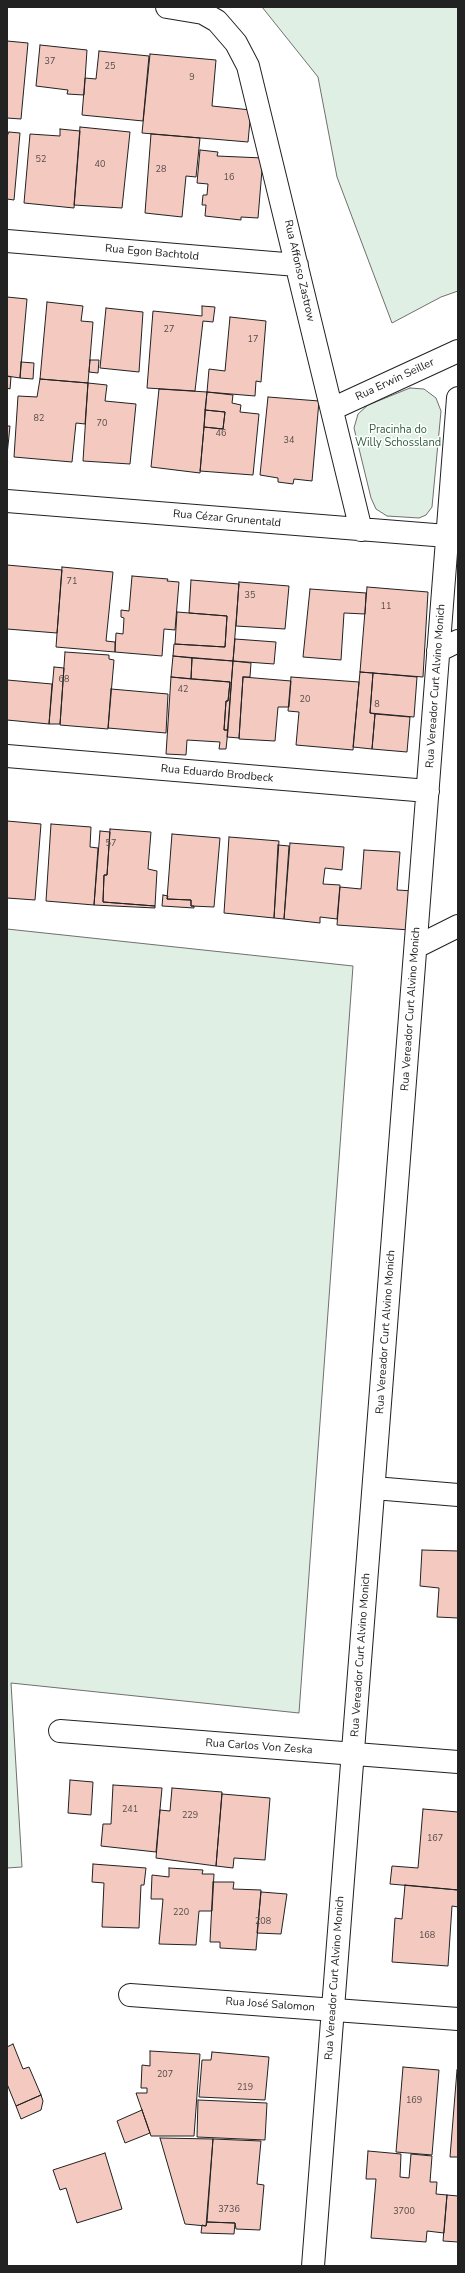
<!DOCTYPE html>
<html>
<head>
<meta charset="utf-8">
<style>
  body { margin:0 }
  #map { position:relative; width:465px; height:2273px; overflow:hidden; background:#fff; font-family:"Nunito Sans",sans-serif }
  canvas { display:block }
  .frame { position:absolute; inset:0; border:8px solid #222; pointer-events:none }
</style>
</head>
<body>
<div id="map">
<canvas width="465" height="2273"></canvas>
<div class="frame"></div>
</div>
<script>
const ctx = document.querySelector('canvas').getContext('2d');
ctx.lineJoin = 'round';
function paint(path, color) {
  ctx.fillStyle = color;
  ctx.fill(path, 'evenodd');
}
function poly(rows) {
  const path = new Path2D();
  for (const r of rows) {
    path.moveTo(r[0], r[1]);
    for (let i = 2; i < r.length; i += 2) path.lineTo(r[i], r[i + 1]);
  }
  return path;
}
function strokePath(path, color, width, dash) {
  ctx.strokeStyle = color;
  ctx.lineWidth = width;
  ctx.lineCap = dash ? 'butt' : 'round';
  ctx.setLineDash(dash || []);
  ctx.stroke(path);
}
function drawText(font, color, halo, rows, align = 'center') {
  ctx.font = font + ' "Nunito Sans",sans-serif';
  ctx.lineWidth = 3;
  ctx.setLineDash([]);
  ctx.textBaseline = 'middle';
  ctx.strokeStyle = halo;
  ctx.fillStyle = color;
  for (const [text, x, y, turn = 0] of rows) {
    ctx.save();
    ctx.translate(x, y);
    ctx.rotate((+turn || 0) * Math.PI / 180);
    ctx.textAlign = isNaN(turn) ? turn : align;
    if (halo) ctx.strokeText(text, 0, 0);
    ctx.fillText(text, 0, 0);
    ctx.restore();
  }
}
const green = poly([
  [262,7,458,7,458,291,441,297,392,323,337,177,318,77,262,7],
  [410,388,424,389,436,398,441,411,432,507,426,515,419,518,387,516,376,509,371,498,354,428,358,414,368,405,410,388],
  [7,929,353,966,299,1713,11,1683,22,1867,7,1868,7,929]
]);
paint(green, '#e0efe3');
strokePath(green, '#6f6f6f', 1);
const building = poly([
  [7,41,28,43,21,119,7,118,7,41],
  [40,45,87,50,84,95,67,94,68,90,36,86,40,45],
  [99,51,149,56,143,121,82,115,85,78,96,79,99,51],
  [150,54,216,60,212,106,251,110,248,142,142,133,150,54],
  [80,127,130,132,122,208,74,205,80,127],
  [60,129,80,131,74,208,24,203,30,134,60,136,60,129],
  [9,132,20,133,14,200,7,199,7,136,9,132],
  [151,134,200,138,196,177,186,176,182,217,145,213,151,134],
  [200,150,218,152,217,156,263,158,258,218,241,217,241,220,205,216,206,205,202,205,203,195,207,195,208,184,197,183,200,150],
  [7,297,27,299,20,378,7,376,7,297],
  [47,302,83,306,81,321,93,322,88,383,40,379,47,302],
  [202,306,215,307,213,322,203,321,195,391,147,388,153,311,202,316,202,306],
  [106,308,143,312,139,372,100,368,106,308],
  [230,317,266,321,261,382,256,381,255,396,207,392,209,369,225,371,230,317],
  [90,360,99,360,98,373,89,372,90,360],
  [21,362,34,363,33,379,20,378,21,362],
  [7,376,11,377,10,389,7,388,7,376],
  [40,379,88,383,85,424,76,423,72,462,14,457,18,396,37,397,40,379],
  [88,383,107,385,105,401,136,404,130,464,83,461,88,383],
  [159,389,207,392,200,473,151,467,159,389],
  [207,392,233,395,232,403,241,405,240,412,259,414,253,475,200,471,204,427,223,429,225,412,205,410,207,392],
  [268,397,319,401,312,481,294,479,293,484,278,482,278,478,260,475,268,397],
  [205,410,225,412,223,429,204,427,205,410],
  [7,426,10,426,7,455,7,426],
  [7,565,62,570,57,633,7,629,7,565],
  [62,567,113,572,106,641,115,642,115,652,56,647,62,567],
  [132,576,168,579,167,581,179,582,175,630,164,629,162,656,115,652,116,633,123,634,124,618,121,617,121,610,129,611,132,576],
  [191,580,239,584,233,661,173,656,174,644,225,647,227,616,189,613,191,580],
  [239,582,289,586,285,629,236,626,239,582],
  [367,587,428,592,423,677,360,672,367,587],
  [310,589,366,593,365,614,344,613,341,660,303,657,310,589],
  [177,612,227,616,225,647,175,644,177,612],
  [235,639,276,642,274,664,233,661,235,639],
  [65,652,109,655,109,659,114,660,108,729,60,725,65,652],
  [173,656,192,658,191,679,171,677,173,656],
  [192,658,233,661,228,730,224,730,226,701,228,701,230,682,191,679,192,658],
  [233,661,251,663,250,677,243,677,239,738,227,737,233,661],
  [54,667,64,668,60,724,49,724,54,667],
  [360,672,373,673,370,713,375,714,372,749,353,747,360,672],
  [373,673,417,677,414,717,370,713,373,673],
  [171,677,230,682,228,701,226,701,224,730,228,730,226,749,219,749,220,742,187,740,186,755,166,754,171,677],
  [243,677,291,681,289,707,278,707,275,741,239,739,243,677],
  [291,677,359,682,353,750,296,745,299,712,288,711,291,677],
  [7,680,52,684,49,724,7,720,7,680],
  [111,689,168,694,166,733,108,728,111,689],
  [375,714,410,717,407,752,372,749,375,714],
  [7,821,41,824,35,900,7,898,7,821],
  [51,824,91,827,90,847,98,848,94,905,46,901,51,824],
  [110,829,151,832,148,869,157,871,155,906,103,902,104,875,107,875,110,829],
  [100,831,110,832,107,875,104,875,103,902,155,906,155,908,94,905,100,831],
  [172,834,220,838,214,907,191,906,191,900,167,899,172,834],
  [229,837,279,841,274,918,224,913,229,837],
  [290,843,344,847,342,870,325,868,323,884,340,885,337,919,320,917,320,923,284,919,290,843],
  [278,845,289,846,284,919,274,918,278,845],
  [364,850,400,852,397,890,414,891,410,930,337,925,340,887,361,889,364,850],
  [163,895,168,896,167,899,191,900,191,906,194,906,194,908,162,906,163,895],
  [422,1550,458,1551,458,1618,437,1617,439,1588,420,1586,422,1550],
  [70,1780,93,1782,91,1815,68,1813,70,1780],
  [113,1785,162,1788,156,1852,101,1846,103,1824,111,1824,113,1785],
  [172,1788,222,1792,216,1866,156,1858,160,1810,170,1811,172,1788],
  [222,1794,270,1798,265,1860,234,1858,233,1868,216,1866,222,1794],
  [423,1809,458,1812,458,1890,390,1884,392,1866,418,1868,423,1809],
  [93,1864,146,1868,144,1885,141,1885,139,1928,102,1927,104,1883,92,1882,93,1864],
  [169,1868,203,1870,202,1874,214,1874,212,1911,199,1911,196,1945,159,1944,163,1899,151,1899,152,1875,169,1877,169,1868],
  [213,1882,234,1882,233,1889,261,1890,256,1950,220,1948,220,1942,210,1942,213,1882],
  [405,1885,458,1890,458,1907,452,1906,448,1966,392,1962,395,1918,402,1919,405,1885],
  [261,1892,287,1894,281,1934,257,1933,261,1892],
  [13,2044,23,2069,29,2067,41,2095,16,2106,7,2084,7,2047,13,2044],
  [150,2051,200,2054,194,2136,151,2136,136,2093,147,2093,147,2088,141,2088,142,2065,150,2066,150,2051],
  [212,2052,269,2057,265,2100,199,2097,202,2060,211,2060,212,2052],
  [403,2067,439,2070,432,2155,396,2152,403,2067],
  [457,2070,458,2070,458,2157,450,2157,457,2070],
  [41,2095,43,2101,41,2110,21,2119,16,2106,41,2095],
  [198,2100,267,2103,265,2140,197,2137,198,2100],
  [142,2110,150,2133,125,2143,117,2121,142,2110],
  [160,2138,213,2139,206,2226,185,2224,160,2138],
  [213,2139,261,2141,257,2184,264,2185,260,2230,236,2229,235,2223,207,2222,213,2139],
  [368,2151,401,2154,400,2177,409,2178,411,2154,432,2156,430,2182,437,2182,436,2194,447,2195,444,2233,427,2231,426,2242,371,2238,376,2179,366,2179,368,2151],
  [105,2153,122,2209,77,2223,66,2188,60,2190,53,2170,105,2153],
  [447,2195,458,2196,458,2242,443,2241,447,2195],
  [207,2222,235,2223,234,2234,201,2233,202,2225,206,2226,207,2222]
]);
paint(building, '#f3c9c0');
strokePath(building, '#222', 1);
const minor = poly([
  [167,7,203,13,217,21,236,43,248,66,361,530],
  [7,241,297,265],
  [332,409,458,351],
  [7,501,447,536],
  [438,651,458,641],
  [7,756,428,791],
  [416,947,458,926],
  [374,1488,458,1495],
  [60,1731,458,1762],
  [130,1995,458,2019],
  [313,2266,458,398]
]);
strokePath(minor, '#222', 24);
strokePath(minor, '#fff', 22);
drawText('9px', '#564c4a', null, [
  ["37",50,62],
  ["25",110,67],
  ["9",192,78],
  ["52",41,160],
  ["40",100,165],
  ["28",161,170],
  ["16",229,178],
  ["27",169,330],
  ["17",253,340],
  ["82",39,419],
  ["70",102,424],
  ["46",221,434],
  ["34",289,441],
  ["71",72,582],
  ["35",250,596],
  ["11",386,607],
  ["68",64,680],
  ["42",183,690],
  ["20",305,700],
  ["8",377,705],
  ["57",111,844],
  ["241",130,1810],
  ["229",190,1816],
  ["167",435,1839],
  ["220",181,1913],
  ["208",263,1922],
  ["168",427,1936],
  ["207",165,2075],
  ["219",245,2088],
  ["169",414,2101],
  ["3736",229,2210],
  ["3700",404,2212]
]);
drawText('11px', '#222', '#fff', [
  ["Rua Egon Bachtold",152,253,5],
  ["Rua Affonso Zastrow",299,271,77],
  ["Rua Erwin Seiller",395,380,-25],
  ["Rua Cézar Grunentald",227,519,5],
  ["Rua Vereador Curt Alvino Monich",436,686,-86],
  ["Rua Eduardo Brodbeck",217,774,5],
  ["Rua Vereador Curt Alvino Monich",411,1009,-86],
  ["Rua Vereador Curt Alvino Monich",386,1332,-86],
  ["Rua Vereador Curt Alvino Monich",361,1655,-86],
  ["Rua Carlos Von Zeska",259,1747,4],
  ["Rua Vereador Curt Alvino Monich",335,1978,-86],
  ["Rua José Salomon",270,2005,4]
]);
drawText('11px', '#2f5e38', '#fff', [
  ["Pracinha do",398,430],
  ["Willy Schossland",398,443]
]);
</script>
</body>
</html>
